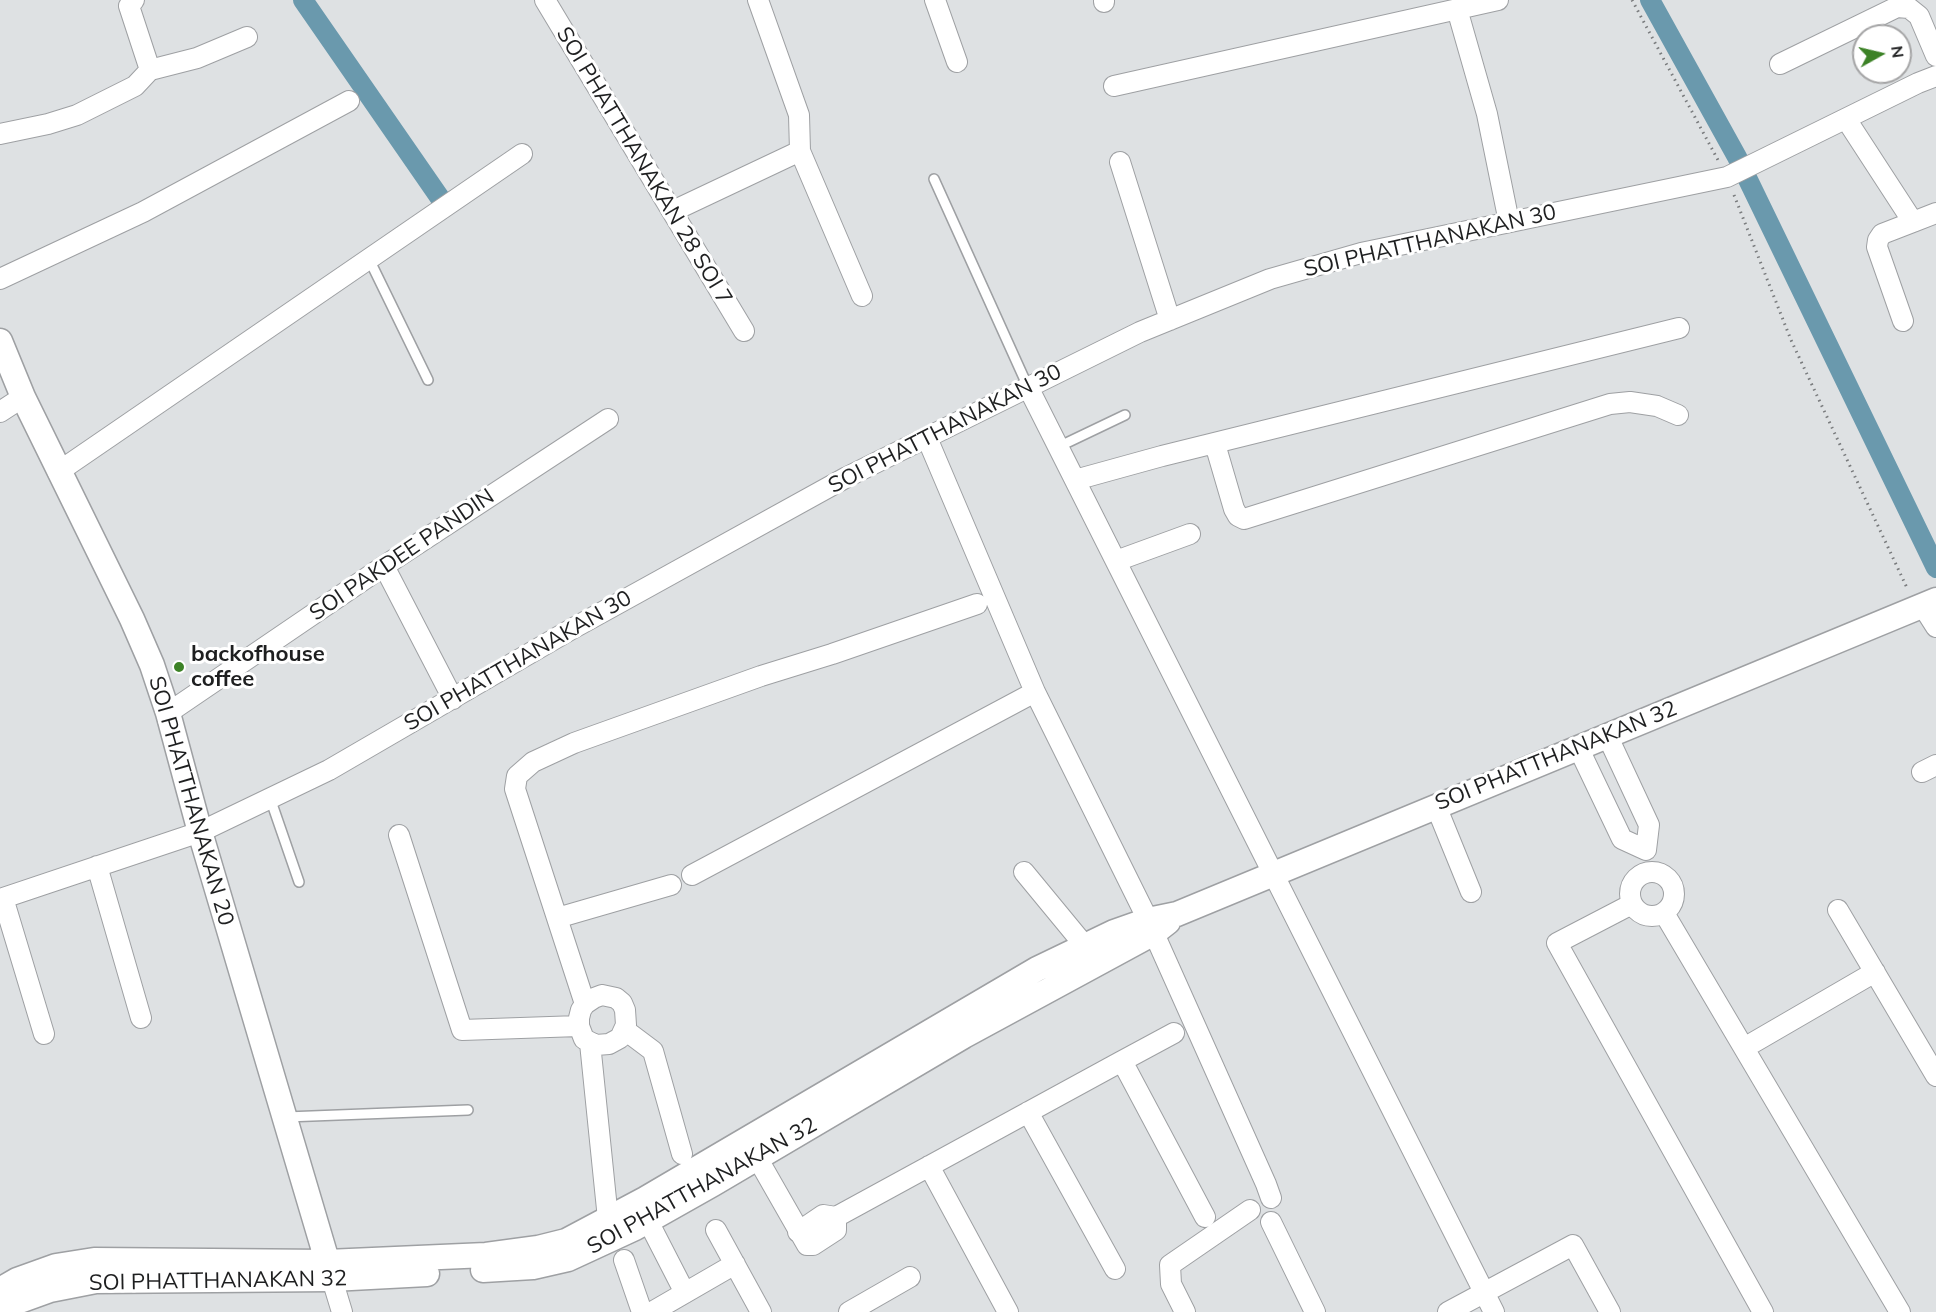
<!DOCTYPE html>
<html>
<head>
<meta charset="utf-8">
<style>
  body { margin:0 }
  #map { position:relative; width:1936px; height:1312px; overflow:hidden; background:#dee1e3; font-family:Mulish,sans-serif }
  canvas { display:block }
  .north { position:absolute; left:1852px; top:24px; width:60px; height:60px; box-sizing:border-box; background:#fff; border:2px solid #a5a5a6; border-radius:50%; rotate:82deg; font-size:16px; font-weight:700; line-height:24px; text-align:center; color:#1e1f20 }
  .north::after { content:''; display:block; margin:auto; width:21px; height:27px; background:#3c8226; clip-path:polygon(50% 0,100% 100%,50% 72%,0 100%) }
</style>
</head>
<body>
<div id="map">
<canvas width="1936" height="1312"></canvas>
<div class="north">N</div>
</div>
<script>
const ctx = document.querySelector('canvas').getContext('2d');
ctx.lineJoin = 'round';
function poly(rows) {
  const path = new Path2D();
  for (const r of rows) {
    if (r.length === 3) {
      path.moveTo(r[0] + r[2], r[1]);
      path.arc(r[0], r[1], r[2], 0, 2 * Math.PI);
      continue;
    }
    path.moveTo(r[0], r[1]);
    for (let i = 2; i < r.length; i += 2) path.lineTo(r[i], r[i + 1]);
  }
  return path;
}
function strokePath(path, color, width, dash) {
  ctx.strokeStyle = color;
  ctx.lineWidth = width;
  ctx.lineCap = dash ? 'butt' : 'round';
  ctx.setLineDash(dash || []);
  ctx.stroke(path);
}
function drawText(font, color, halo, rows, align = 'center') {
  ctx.font = font + ' Mulish,sans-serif';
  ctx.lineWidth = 6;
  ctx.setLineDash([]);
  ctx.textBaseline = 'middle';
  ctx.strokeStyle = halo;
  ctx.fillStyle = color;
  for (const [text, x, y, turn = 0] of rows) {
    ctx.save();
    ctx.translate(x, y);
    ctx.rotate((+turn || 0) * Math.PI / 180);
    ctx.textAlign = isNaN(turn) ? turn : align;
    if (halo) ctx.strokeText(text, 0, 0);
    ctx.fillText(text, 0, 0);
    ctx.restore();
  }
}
strokePath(poly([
  [303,0,440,198],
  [1650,0,1737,157,1936,568]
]), '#6a99ad', 20);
const service = poly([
  [934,179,1028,387],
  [369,259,428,380],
  [1058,447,1125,415],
  [270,798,299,882],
  [286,1117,468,1110]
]);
const minor = poly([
  [545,0,744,331],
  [758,0,799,115,800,151,862,296],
  [935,0,957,62],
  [1104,0,1104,2],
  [1457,9,1487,114,1509,222],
  [1780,64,1897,7,1909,8,1919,16,1936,56],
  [150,70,197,58,247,37],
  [1114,86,1498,0],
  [1846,119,1913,222,1882,234,1878,240,1877,247,1903,321],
  [0,134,48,124,77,115,135,86,150,70,129,6,134,0],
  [1120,162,1170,320],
  [673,211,800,151],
  [1913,222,1936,213],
  [0,279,143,212,349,101],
  [1028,387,1494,1312],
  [0,412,23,397],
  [927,438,1035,692,1148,920,1266,1184,1271,1198],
  [1215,444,1234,509,1238,516,1244,519,1610,404,1630,402,1657,406,1678,415],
  [58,472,522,154],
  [1075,480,1162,456,1679,328],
  [1116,561,1190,534],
  [384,566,453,699],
  [1922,605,1936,627],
  [168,713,384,566,608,419],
  [1578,747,1622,839,1646,850,1649,825,1607,735],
  [1922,772,1936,765],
  [1436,806,1471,892],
  [399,835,462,1030,579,1026],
  [97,866,141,1018],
  [1652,894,22],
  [1024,872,1085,946],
  [692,875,1035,692],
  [3,898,44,1034],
  [0,899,200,832,329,770,570,630,847,477,1140,332,1270,279,1361,253,1727,177,1918,83,1936,76],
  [1632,904,1557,943,1763,1312],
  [1838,910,1936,1076],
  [1664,913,1900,1312],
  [557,918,671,885],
  [602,995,616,998,622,1003,625,1010,626,1025,620,1038,609,1044,596,1045,584,1039,579,1026,579,1018,581,1010,585,1004,594,998,602,995],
  [585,1004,515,789,517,776,533,762,574,743,761,676,832,654,977,604],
  [625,1030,653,1051,682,1154],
  [1174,1033,1122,1061,1205,1217],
  [590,1043,608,1219],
  [1744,1048,1875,972],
  [1028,1112,1115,1269],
  [751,1147,807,1245,813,1245,836,1230,836,1217],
  [929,1166,1008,1312],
  [648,1221,685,1293],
  [1271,1222,1315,1312],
  [716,1230,761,1312],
  [798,1232,823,1215,836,1217,1122,1061],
  [624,1260,642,1312],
  [332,1279,342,1312],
  [652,1312,735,1264],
  [849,1312,910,1277],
  [1185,1312,1171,1284,1170,1265,1250,1210],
  [1448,1312,1573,1245,1610,1312]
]);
const tertiary = poly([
  [0,341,23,397,132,619,152,665,168,713,200,832,331,1274],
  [483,1270,533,1267,568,1259,635,1228,713,1184,964,1036,1154,933,1168,922],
  [0,1290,17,1280,56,1266,94,1260,327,1262,486,1255,538,1248,566,1241,645,1199,1037,969,1114,932,1148,920,1177,914,1936,600],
  [0,1311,14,1303,50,1290,96,1281,332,1279,427,1274]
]);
strokePath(service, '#9ea0a3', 12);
strokePath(minor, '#9ea0a3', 22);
strokePath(tertiary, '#9ea0a3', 27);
strokePath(poly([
  [1632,0,1719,162],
  [1734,195,1791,340,1908,590]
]), '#797b7d', 3, [1.5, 4.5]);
strokePath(service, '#fff', 9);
strokePath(minor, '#fff', 20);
strokePath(tertiary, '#fff', 24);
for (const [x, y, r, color] of [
  [179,667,6,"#3c8226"]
]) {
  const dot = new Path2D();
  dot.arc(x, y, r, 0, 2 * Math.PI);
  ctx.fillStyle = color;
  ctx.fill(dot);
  strokePath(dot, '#fff', 2);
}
drawText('22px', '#1e1f20', '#fff', [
  ["SOI PHATTHANAKAN 28 SOI 7",644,166,59],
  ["SOI PHATTHANAKAN 30",1430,241,-13],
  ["SOI PHATTHANAKAN 30",945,429,-27],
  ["SOI PAKDEE PANDIN",402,555,-34],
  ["SOI PHATTHANAKAN 30",518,661,-30],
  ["SOI PHATTHANAKAN 32",1556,756,-22],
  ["SOI PHATTHANAKAN 20",191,801,74],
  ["SOI PHATTHANAKAN 32",702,1186,-29],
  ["SOI PHATTHANAKAN 32",218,1281,-1]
]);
drawText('bold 22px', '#1e1f20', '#fff', [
  ["backofhouse",191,654],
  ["coffee",191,679]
], 'left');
</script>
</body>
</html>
